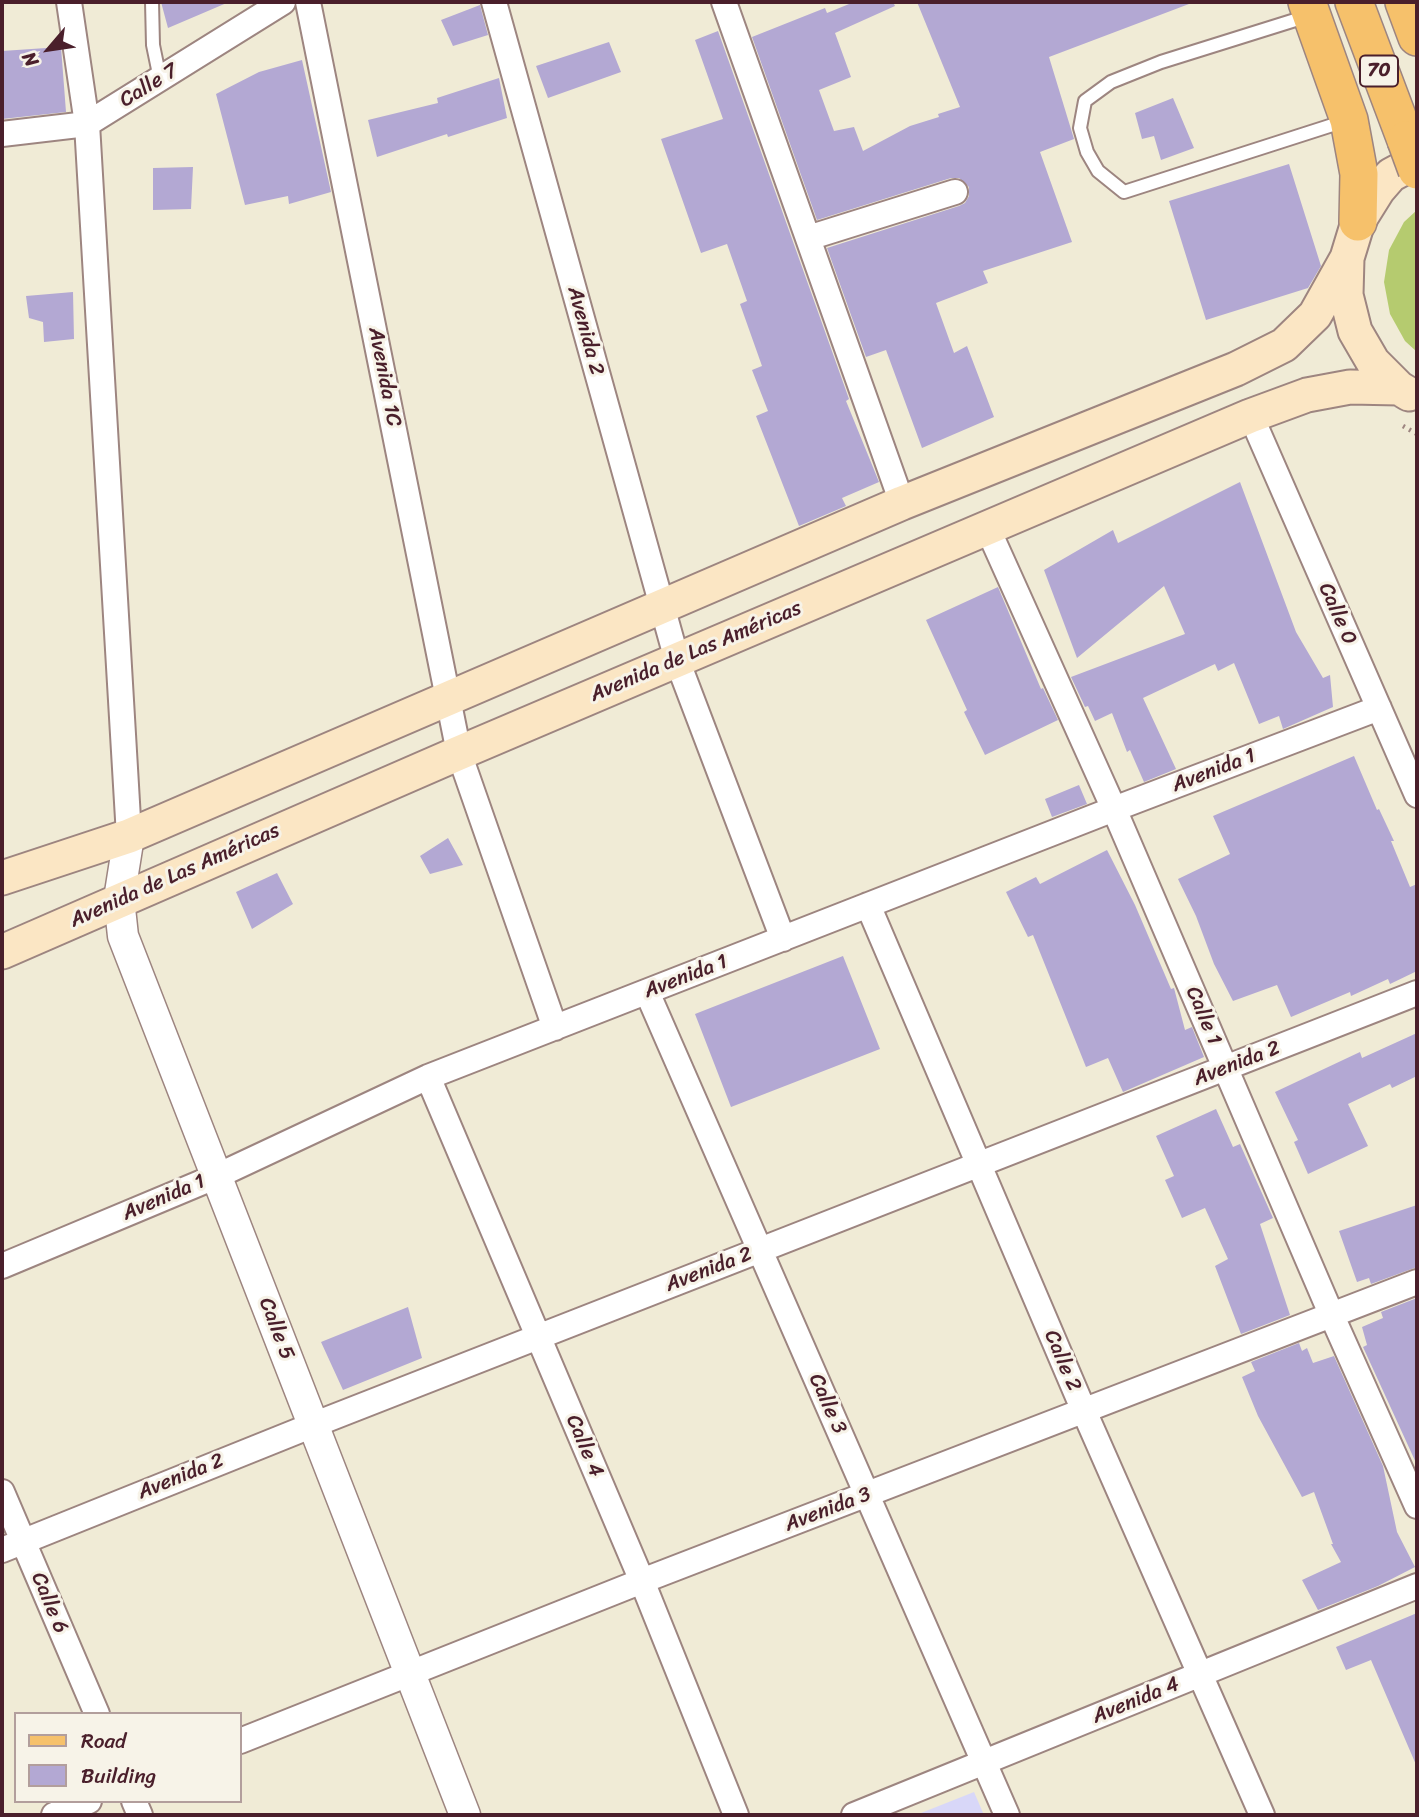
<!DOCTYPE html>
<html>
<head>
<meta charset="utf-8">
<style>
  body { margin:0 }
  #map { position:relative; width:1419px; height:1817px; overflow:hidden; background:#f0ebd6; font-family:Sriracha,sans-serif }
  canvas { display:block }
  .frame { position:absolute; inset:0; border:4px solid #4a1f2b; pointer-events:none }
  .legend { position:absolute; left:14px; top:1712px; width:228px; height:91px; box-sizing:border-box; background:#f7f3e8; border:2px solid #b29e9c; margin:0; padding:9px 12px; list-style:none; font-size:21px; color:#4a1f2b }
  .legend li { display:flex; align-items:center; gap:14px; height:35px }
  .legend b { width:35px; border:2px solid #b29e9c }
  .north { position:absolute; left:14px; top:14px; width:70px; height:70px; -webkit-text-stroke:5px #f7f3e8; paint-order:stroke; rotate:241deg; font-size:19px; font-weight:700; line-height:28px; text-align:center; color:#4a1f2b }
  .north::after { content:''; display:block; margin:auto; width:24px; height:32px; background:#4a1f2b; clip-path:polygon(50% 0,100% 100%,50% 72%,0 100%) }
</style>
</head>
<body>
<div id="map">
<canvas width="1419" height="1817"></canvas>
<div class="frame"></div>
<ul class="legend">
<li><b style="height:9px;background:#f6c16b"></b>Road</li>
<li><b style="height:19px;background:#b3a8d3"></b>Building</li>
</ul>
<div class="north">N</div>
</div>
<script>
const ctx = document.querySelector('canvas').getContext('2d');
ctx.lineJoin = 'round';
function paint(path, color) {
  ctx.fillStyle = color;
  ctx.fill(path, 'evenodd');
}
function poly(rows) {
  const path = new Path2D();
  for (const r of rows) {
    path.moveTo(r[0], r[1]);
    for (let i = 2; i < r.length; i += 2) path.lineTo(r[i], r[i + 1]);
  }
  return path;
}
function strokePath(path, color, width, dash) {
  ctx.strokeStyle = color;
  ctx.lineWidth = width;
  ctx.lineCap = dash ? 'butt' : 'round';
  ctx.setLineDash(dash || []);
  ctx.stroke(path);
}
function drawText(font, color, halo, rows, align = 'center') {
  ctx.font = font + ' Sriracha,sans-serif';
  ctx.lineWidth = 6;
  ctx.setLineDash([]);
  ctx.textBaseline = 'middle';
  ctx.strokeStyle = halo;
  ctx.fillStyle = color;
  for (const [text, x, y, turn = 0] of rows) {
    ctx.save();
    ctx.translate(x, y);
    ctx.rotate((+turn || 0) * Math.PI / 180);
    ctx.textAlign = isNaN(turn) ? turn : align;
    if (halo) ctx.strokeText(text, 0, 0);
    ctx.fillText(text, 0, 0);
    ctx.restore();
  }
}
paint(poly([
  [974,1792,984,1815,916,1815]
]), '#d8d7f8');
paint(poly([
  [1417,210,1417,352,1405,341,1390,314,1384,282,1389,250,1404,222]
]), '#b5cb6f');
paint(poly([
  [161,2,229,2,168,28],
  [854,2,893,2,895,6,835,33,851,77,819,90,834,131,854,127,863,151,910,126,939,117,938,114,960,107,917,2,1189,2,1189,4,1049,57,1074,139,1040,152,1072,242,983,271,988,283,936,303,954,353,967,346,994,417,922,448,886,350,866,357,827,248,959,206,965,203,969,196,969,187,959,178,951,178,817,220,752,37,825,8,827,13],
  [480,5,488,35,453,46,441,20],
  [718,31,849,399,846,401,879,482,842,498,846,506,799,526,756,416,768,411,752,370,762,366,740,304,747,301,727,244,701,253,661,139,723,119,695,40],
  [609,42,621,72,548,98,536,66],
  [61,47,66,112,2,119,2,51],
  [302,60,331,192,289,204,288,196,245,205,216,94,259,72],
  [499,78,507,118,448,137,447,134,377,157,368,120,438,103,437,98],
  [1173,98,1194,148,1161,160,1154,136,1142,139,1135,113],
  [1289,164,1321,266,1308,288,1206,320,1169,201],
  [193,167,191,209,153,210,153,168],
  [73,292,74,339,44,342,43,322,29,318,26,296],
  [1240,482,1296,632,1323,678,1330,675,1333,707,1283,729,1279,716,1259,724,1234,663,1218,671,1215,664,1143,698,1176,769,1144,782,1130,750,1127,752,1112,713,1095,721,1088,706,1085,707,1071,677,1185,634,1164,586,1077,658,1044,570,1113,530,1118,543],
  [998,587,1041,689,1043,688,1058,720,985,755,964,712,967,710,926,620],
  [1354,756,1377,810,1379,809,1394,841,1391,841,1410,887,1417,884,1417,971,1390,984,1388,979,1351,996,1350,992,1291,1017,1277,985,1233,1001,1214,964,1196,916,1178,879,1230,854,1213,816],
  [1079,785,1087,804,1052,817,1045,799],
  [448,838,463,865,430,874,420,856],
  [1107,850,1135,905,1171,989,1174,988,1185,1030,1192,1027,1204,1057,1123,1092,1108,1058,1086,1067,1033,935,1028,937,1006,892,1036,877,1040,884],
  [277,873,293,904,252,929,236,892],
  [843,956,880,1049,731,1107,695,1014],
  [1417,1033,1417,1076,1392,1088,1390,1084,1348,1104,1368,1146,1308,1174,1294,1142,1298,1140,1275,1092,1360,1052,1362,1058],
  [1216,1109,1233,1147,1240,1144,1273,1218,1260,1224,1290,1315,1241,1334,1215,1266,1228,1259,1205,1208,1182,1218,1165,1180,1174,1176,1156,1136],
  [1417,1205,1417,1267,1371,1284,1369,1278,1357,1282,1339,1231],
  [1417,1298,1417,1465,1363,1347,1367,1345,1362,1327,1383,1318,1381,1312],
  [408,1307,422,1358,343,1390,321,1342],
  [1299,1343,1302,1351,1307,1348,1313,1363,1334,1356,1383,1466,1397,1532,1415,1567,1378,1586,1318,1610,1302,1580,1341,1562,1331,1544,1333,1544,1314,1492,1302,1497,1258,1416,1242,1377,1255,1371,1251,1362],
  [1417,1613,1417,1767,1371,1660,1346,1670,1336,1647]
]), '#b3a8d3');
const service = poly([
  [152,2,153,45,160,79],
  [1308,16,1161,62,1111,82,1085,101,1080,128,1087,152,1098,171,1124,192,1345,121]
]);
const minor = poly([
  [69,2,87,124,129,836],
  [308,2,459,753,555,1028],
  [494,2,677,660,783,939],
  [724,2,902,503],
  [2,134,87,124,283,2],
  [808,238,955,192],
  [1258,432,1417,795],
  [987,527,1114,809,1332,1316,1417,1506],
  [868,905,1084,1411,1262,1815],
  [647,992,1007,1815],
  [428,1077,642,1581,736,1815],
  [2,1266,217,1176,428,1077,1114,809,1379,708],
  [2,1492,97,1714],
  [2,1550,313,1425,1417,993],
  [240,1741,642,1581,1417,1282],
  [134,1801,140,1815],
  [54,1815,89,1801],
  [854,1815,1417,1586]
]);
const tertiary = poly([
  [129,836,119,899,123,936,465,1815]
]);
const secondary = poly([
  [1409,394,1399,388,1373,362,1355,331,1346,295,1347,258,1358,222,1378,190,1391,175,1417,161],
  [2,878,129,836,902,503,1236,369,1284,345,1315,315,1347,258],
  [2,952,459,753,1250,416,1307,395,1350,387,1399,388]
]);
const primary = poly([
  [1307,2,1349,120,1359,174,1358,222],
  [1354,2,1406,140],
  [1404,2,1417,37]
]);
strokePath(service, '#9d8580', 16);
strokePath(minor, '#9d8580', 28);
strokePath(tertiary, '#9d8580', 33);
strokePath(secondary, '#9d8580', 37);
strokePath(primary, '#9d8580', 40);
strokePath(poly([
  [1403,426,1417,434]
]), '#9d8580', 4.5, [2, 5]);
strokePath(service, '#fff', 12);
strokePath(minor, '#fff', 24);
strokePath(tertiary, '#fff', 30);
strokePath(secondary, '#fbe6c4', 33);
strokePath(primary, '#f6c16b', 37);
const primaryBridge = poly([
  [1406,140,1417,170]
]);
strokePath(primaryBridge, '#9d8580', 40, []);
strokePath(primaryBridge, '#f6c16b', 37);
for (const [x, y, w] of [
  [1379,71,38]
]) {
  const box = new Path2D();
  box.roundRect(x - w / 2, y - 15.5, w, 31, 5);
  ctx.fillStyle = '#f7f3e8';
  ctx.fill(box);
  strokePath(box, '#4a1f2b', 2);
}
drawText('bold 19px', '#4a1f2b', null, [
  ["70",1379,71]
]);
drawText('21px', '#4a1f2b', '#f7f3e8', [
  ["Calle 7",149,86,-32],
  ["Avenida 2",585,331,75],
  ["Avenida 1C",384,377,79],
  ["Calle 0",1337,614,66],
  ["Avenida de Las Américas",696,652,-23],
  ["Avenida 1",1214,771,-21],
  ["Avenida de Las Américas",175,876,-24],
  ["Avenida 1",686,977,-21],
  ["Calle 1",1203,1016,67],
  ["Avenida 2",1237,1064,-21],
  ["Avenida 1",164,1198,-23],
  ["Avenida 2",709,1270,-21],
  ["Calle 5",276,1329,69],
  ["Calle 2",1062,1361,67],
  ["Calle 3",827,1404,66],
  ["Calle 4",584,1446,67],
  ["Avenida 2",181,1477,-22],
  ["Avenida 3",828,1510,-21],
  ["Calle 6",49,1603,67],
  ["Avenida 4",1136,1701,-22]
]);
</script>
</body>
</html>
